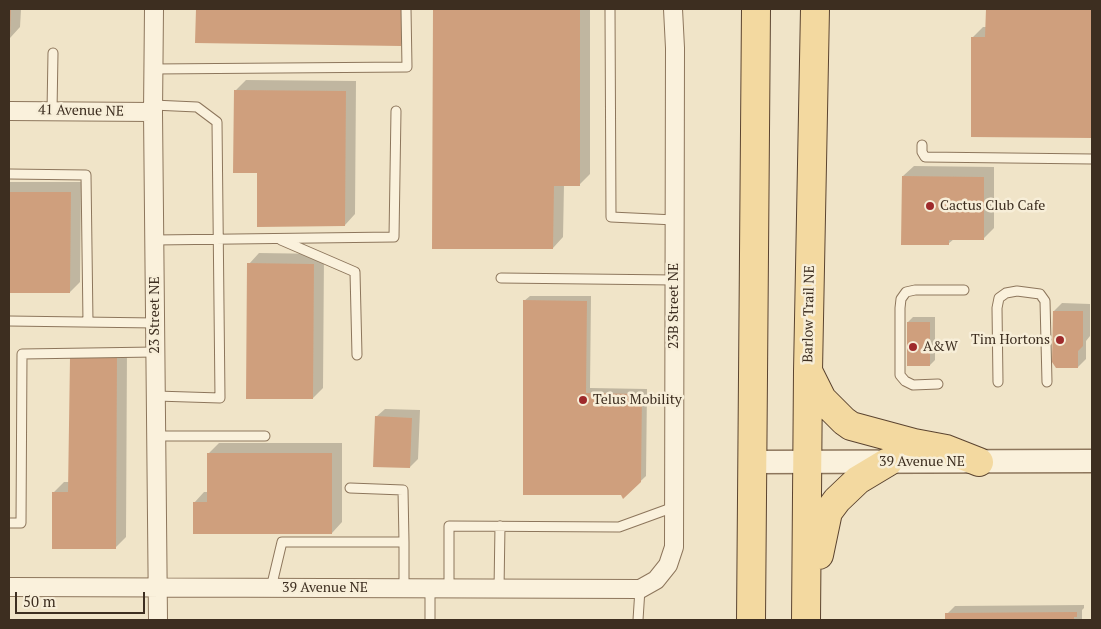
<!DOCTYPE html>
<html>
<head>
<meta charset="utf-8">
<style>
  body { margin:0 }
  #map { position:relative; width:1101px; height:629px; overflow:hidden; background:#f0e4c8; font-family:"PT Serif",serif }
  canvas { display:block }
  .frame { position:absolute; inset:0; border:10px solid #3d2e20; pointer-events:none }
  .scale { position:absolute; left:15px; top:592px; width:130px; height:22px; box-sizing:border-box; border:2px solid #3d2e20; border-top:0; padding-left:6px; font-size:15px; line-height:18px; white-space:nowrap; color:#3d2e20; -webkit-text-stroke:4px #f7eed8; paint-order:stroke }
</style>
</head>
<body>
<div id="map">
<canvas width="1101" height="629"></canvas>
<div class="frame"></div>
<div class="scale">50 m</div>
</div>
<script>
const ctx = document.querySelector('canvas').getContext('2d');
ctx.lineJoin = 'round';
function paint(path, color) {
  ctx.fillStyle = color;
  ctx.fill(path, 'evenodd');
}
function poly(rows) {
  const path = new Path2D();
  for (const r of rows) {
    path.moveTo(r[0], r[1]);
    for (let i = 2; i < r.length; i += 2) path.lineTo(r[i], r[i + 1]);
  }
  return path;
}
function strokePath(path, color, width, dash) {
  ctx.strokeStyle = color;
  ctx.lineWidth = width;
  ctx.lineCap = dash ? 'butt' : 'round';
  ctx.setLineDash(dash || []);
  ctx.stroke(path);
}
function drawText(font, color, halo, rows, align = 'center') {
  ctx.font = font + ' "PT Serif",serif';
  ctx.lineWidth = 5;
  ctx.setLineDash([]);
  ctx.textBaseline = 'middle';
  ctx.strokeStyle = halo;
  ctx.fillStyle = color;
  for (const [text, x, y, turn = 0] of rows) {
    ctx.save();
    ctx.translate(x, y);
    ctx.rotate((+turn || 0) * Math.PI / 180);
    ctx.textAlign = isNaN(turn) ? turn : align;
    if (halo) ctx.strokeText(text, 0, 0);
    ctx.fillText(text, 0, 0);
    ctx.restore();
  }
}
paint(poly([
  [9,9,21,9,20,27,10,38],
  [197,9,411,9,411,35,400,45,196,42],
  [434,9,590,9,590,174,579,185,564,185,563,237,553,248,434,248],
  [987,9,1092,9,1092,137,972,136,972,38,983,27,987,27],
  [246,80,356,81,355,214,345,225,258,172,235,91],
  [914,166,994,167,994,228,983,239,954,239,948,244,903,176],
  [9,182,81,182,80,282,70,292,9,292],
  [259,253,324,254,323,388,313,398,249,264],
  [530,296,591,296,590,388,647,389,646,476,624,497,524,301],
  [1062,303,1090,304,1090,336,1086,341,1086,359,1078,367,1054,311],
  [913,317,935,317,935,360,930,365,908,322],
  [81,348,127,348,126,537,115,548,54,492,64,482,70,482,71,358],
  [385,409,420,410,418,459,410,467,376,417],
  [219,443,342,443,342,522,332,533,194,503,204,492,208,492,208,454],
  [1084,605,1084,608,1082,610,1082,620,947,620,947,614,955,606]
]), '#0003');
paint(poly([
  [9,9,11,9,10,37,9,37],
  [196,9,401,9,401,46,195,43],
  [433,9,580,9,580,186,554,186,553,249,432,249],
  [986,9,1092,9,1092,138,971,137,971,37,985,37],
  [234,90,346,91,345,226,257,227,257,173,233,173],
  [902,176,984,177,984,240,949,240,949,245,901,245],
  [9,192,71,192,70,293,9,293],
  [247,263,314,264,313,399,246,399],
  [523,300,587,301,586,393,642,394,641,482,623,499,621,495,523,495],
  [1053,311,1083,311,1083,346,1078,351,1078,368,1056,368,1052,362],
  [907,322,930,322,930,366,907,366],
  [70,358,117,358,116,549,52,549,52,492,68,492],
  [375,416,412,418,410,468,373,467],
  [207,453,332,453,332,534,193,534,193,502,207,502],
  [1072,612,1077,612,1077,617,1074,617,1074,620,945,620,945,613]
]), '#cf9f7d');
const service = poly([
  [610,9,611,217,675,220],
  [154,69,407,67,406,9],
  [153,105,197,107,217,122,220,398,156,396],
  [52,111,53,53],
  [922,145,922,152,925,157,1092,159],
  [9,174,86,175,88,322],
  [155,240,394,237,396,111],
  [281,240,355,272,357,355],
  [501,278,674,280],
  [9,321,155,323],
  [998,382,997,308,999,298,1006,293,1017,291,1040,294,1045,301,1047,382],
  [938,384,913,385,905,381,900,375,900,308,901,299,906,292,915,290,964,290],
  [156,436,265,436],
  [350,488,403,490,404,542],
  [9,523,21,523,22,354,155,352],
  [271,588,282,542,404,542,404,589],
  [430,589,430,620],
  [449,589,449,526,619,527,674,507],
  [499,589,500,526],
  [638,620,640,589]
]);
const minor = poly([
  [154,9,153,112,158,620],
  [9,111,153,112],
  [9,587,640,589,656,580,668,565,674,547,675,48,673,9]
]);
const tertiary = poly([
  [752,462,1092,461]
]);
const primary = poly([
  [808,371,822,399,844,421,851,426,914,443,946,449,979,462],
  [819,555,828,512,837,500,858,480,888,462],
  [751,620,756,9],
  [806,620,808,371,815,9]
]);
strokePath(service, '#8d765c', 11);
strokePath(minor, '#8d765c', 20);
strokePath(tertiary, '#8d765c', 25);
strokePath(primary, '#5b4430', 30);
strokePath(service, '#faf1dc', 9);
strokePath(minor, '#faf1dc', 18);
strokePath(tertiary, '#faf1dc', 22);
strokePath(primary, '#f3d9a0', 28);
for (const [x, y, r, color] of [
  [930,206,5,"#9e2a2b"],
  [1060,340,5,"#9e2a2b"],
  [913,347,5,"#9e2a2b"],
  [583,400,5,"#9e2a2b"]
]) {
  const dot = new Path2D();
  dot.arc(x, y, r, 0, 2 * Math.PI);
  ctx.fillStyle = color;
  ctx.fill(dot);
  strokePath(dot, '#f7eed8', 2);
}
drawText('14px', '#3d2e20', '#f7eed8', [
  ["41 Avenue NE",81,111,1],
  ["23B Street NE",674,306,-90],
  ["Barlow Trail NE",809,314,-89],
  ["23 Street NE",155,315,-90],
  ["39 Avenue NE",922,462],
  ["39 Avenue NE",325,588]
]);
drawText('14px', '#3d2e20', '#f7eed8', [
  ["Cactus Club Cafe",940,206],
  ["Tim Hortons",1050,340,"right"],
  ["A&W",923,347],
  ["Telus Mobility",593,400]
], 'left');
</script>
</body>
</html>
